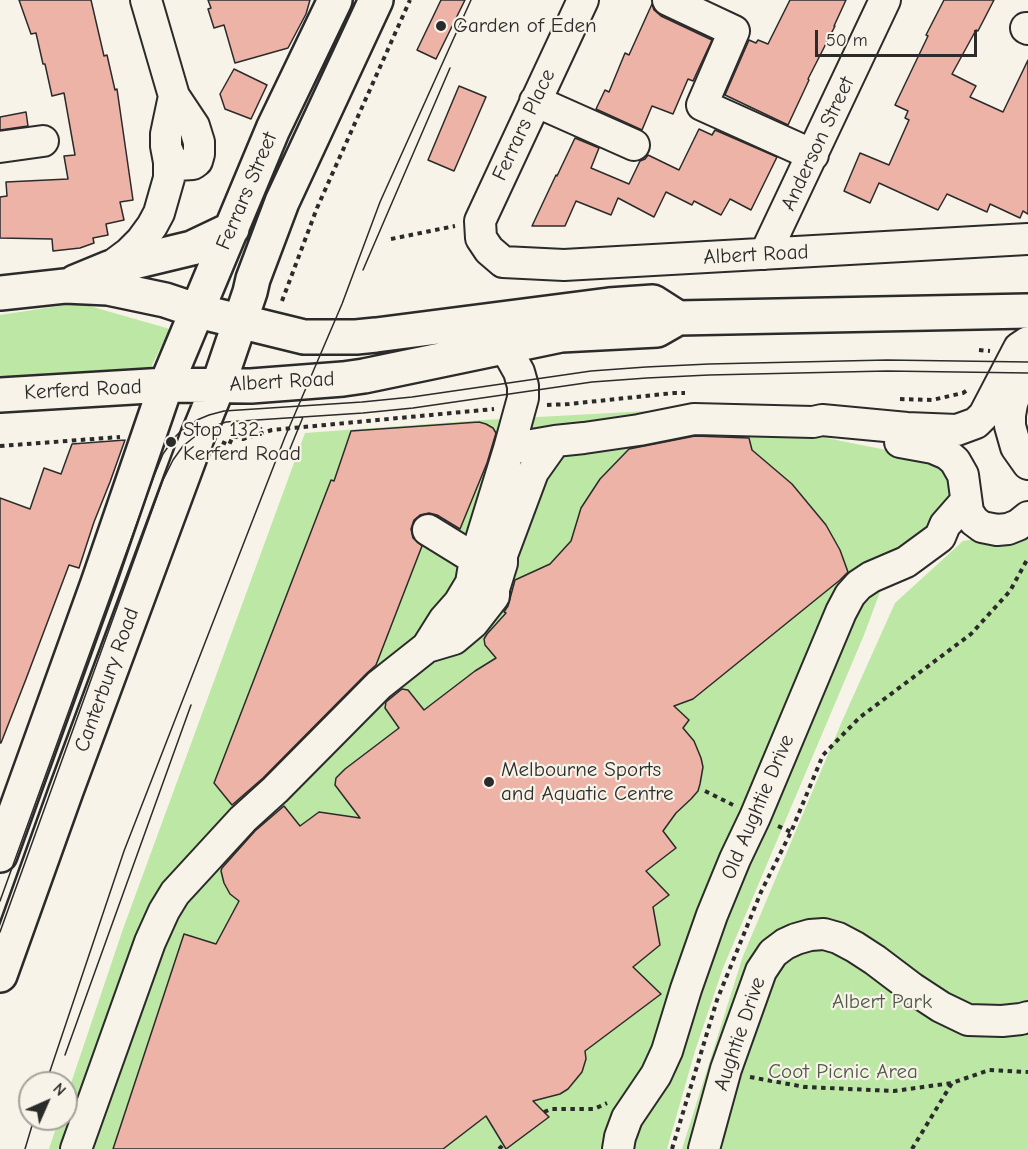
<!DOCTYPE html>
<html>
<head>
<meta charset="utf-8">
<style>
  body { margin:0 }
  #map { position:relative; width:1028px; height:1149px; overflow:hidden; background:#f7f3e8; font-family:"Comic Neue",sans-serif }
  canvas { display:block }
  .north { position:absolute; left:18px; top:1071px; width:60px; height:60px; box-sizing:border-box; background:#f7f3e8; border:2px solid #a5a39c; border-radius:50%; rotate:45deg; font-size:16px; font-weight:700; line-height:24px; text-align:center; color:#2b2b2b }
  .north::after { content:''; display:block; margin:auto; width:21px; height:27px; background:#2b2b2b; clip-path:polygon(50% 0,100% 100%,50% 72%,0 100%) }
  .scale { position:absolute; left:815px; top:30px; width:162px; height:27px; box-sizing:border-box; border:3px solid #2b2b2b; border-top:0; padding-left:8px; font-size:18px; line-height:21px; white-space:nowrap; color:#2b2b2b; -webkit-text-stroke:4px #f7f3e8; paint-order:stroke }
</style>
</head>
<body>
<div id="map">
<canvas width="1028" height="1149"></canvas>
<div class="north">N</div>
<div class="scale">50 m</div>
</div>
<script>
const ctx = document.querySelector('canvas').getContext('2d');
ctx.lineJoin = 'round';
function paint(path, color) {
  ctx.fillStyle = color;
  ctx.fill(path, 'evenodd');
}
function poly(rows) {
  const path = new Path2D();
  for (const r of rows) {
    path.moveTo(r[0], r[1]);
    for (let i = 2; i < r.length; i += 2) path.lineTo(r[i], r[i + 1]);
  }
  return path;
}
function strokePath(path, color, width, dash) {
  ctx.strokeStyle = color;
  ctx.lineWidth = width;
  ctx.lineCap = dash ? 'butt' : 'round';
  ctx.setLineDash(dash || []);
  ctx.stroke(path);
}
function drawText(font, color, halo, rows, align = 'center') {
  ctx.font = font + ' "Comic Neue",sans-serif';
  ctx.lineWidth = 4.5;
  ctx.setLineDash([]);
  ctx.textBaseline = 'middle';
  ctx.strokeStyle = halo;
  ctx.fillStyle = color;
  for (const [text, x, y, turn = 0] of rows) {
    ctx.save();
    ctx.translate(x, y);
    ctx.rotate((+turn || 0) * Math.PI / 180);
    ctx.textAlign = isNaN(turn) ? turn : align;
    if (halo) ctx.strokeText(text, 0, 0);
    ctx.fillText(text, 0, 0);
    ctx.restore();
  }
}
paint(poly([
  [79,303,170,329,150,369,0,378,0,315],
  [685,409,747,420,841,441,922,457,946,469,956,491,883,584,864,635,723,968,695,1051,667,1149,49,1149,59,1119,66,1119,66,1098,123,929,305,433,483,420],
  [1028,530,1028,1149,682,1149,743,956,843,719,895,603,963,541]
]), '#bde7a4');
const building = poly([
  [19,0,91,0,104,56,107,55,115,90,117,89,133,200,120,202,124,220,106,224,108,235,93,238,94,243,80,248,53,251,52,239,0,238,0,197,7,196,6,182,68,179,64,156,75,155,64,93,52,96,45,64,43,64,36,33,31,34,19,0],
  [208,0,310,0,306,14,288,48,235,63,224,25,214,28,208,9,211,8,208,0],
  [441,0,465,0,436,59,417,50,441,0],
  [790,0,846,0,834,26,835,26,808,79,809,80,788,125,725,95,749,40,756,43,758,40,768,44,790,0],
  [944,0,994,0,978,31,976,30,952,74,976,86,970,97,1003,112,1028,60,1028,214,1023,211,1020,218,990,204,987,212,947,194,938,210,879,183,870,203,844,191,860,153,889,165,909,120,905,118,908,111,895,105,928,36,926,35,944,0],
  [652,4,654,10,661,16,712,40,693,81,688,79,673,114,652,106,642,130,596,109,605,90,609,92,625,53,629,55,652,4],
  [234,69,267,85,251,119,225,109,220,94,234,69],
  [459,86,486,97,454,171,428,160,459,86],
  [26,112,28,126,0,130,0,117,26,112],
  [699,129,712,135,715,130,777,157,751,210,730,199,721,215,694,201,692,205,666,192,654,217,618,198,611,215,576,201,565,226,532,226,556,175,557,176,575,138,599,148,591,168,629,184,640,161,645,159,648,155,679,170,699,129],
  [479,422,486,424,493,428,496,433,487,463,460,529,437,515,429,513,420,515,414,520,411,529,413,538,422,546,376,665,367,673,263,778,232,805,214,783,331,480,334,481,351,431,479,422],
  [695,436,749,438,752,450,792,484,826,525,840,550,848,572,840,580,693,699,674,706,689,720,683,728,694,741,701,758,703,767,700,784,698,791,691,799,676,813,663,831,676,848,646,871,669,895,653,907,660,945,633,967,661,994,585,1051,586,1059,582,1072,568,1089,560,1094,533,1101,549,1117,506,1149,486,1116,443,1149,113,1149,184,934,216,944,239,901,230,894,224,883,221,871,222,868,255,831,284,806,300,826,319,812,360,818,335,785,336,778,345,769,399,728,385,708,386,702,402,689,408,690,424,710,475,671,496,658,485,645,484,639,487,634,506,613,504,612,508,606,515,580,550,564,571,541,581,508,600,479,629,449,695,436],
  [125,440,110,482,94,522,79,568,69,565,26,679,1,743,0,743,0,498,30,509,44,468,61,474,72,444,125,440]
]);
paint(building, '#edb3a7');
strokePath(building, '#2b2b2b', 1.5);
const minor = poly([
  [146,0,174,96,194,126,199,142,199,154,197,161,193,164,177,165,172,162,168,152],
  [583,0,480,221,481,238,489,250,503,262,564,265,1028,239],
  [668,0,734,31,702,105,813,155],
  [1026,28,1028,29],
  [535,101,634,145],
  [0,147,43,141],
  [765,254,885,0],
  [109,268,129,253,141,241,152,226,159,213,169,178,169,162,166,146,166,134,174,96],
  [1025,366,1012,404,1010,415,1010,426,1016,447,1028,464],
  [900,442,933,448,947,454,955,461,963,475,968,512,974,521,982,527,997,530,1008,529,1018,525,1028,517],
  [509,449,555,441,584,438,639,430,694,419,813,422,822,420,907,428,957,430,976,423,984,415,1019,348,1028,342],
  [428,530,475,559,493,556],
  [427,647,454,639,473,623,494,596,494,589,502,563,502,555,533,472,555,441],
  [76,1149,150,942,164,911,175,893,243,819,275,790,379,685,427,647,444,620,459,603,471,583,475,559,509,449,523,398,523,386,519,372,505,347],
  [618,1149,620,1137,627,1118,656,1075,667,1051,686,989,712,915,735,859,755,817,841,612,850,595,859,585,871,577,906,562,940,537,945,525,966,501],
  [704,1149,726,1069,761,971,773,953,785,944,796,939,810,935,824,934,838,938,855,947,875,960,912,988,941,1007,968,1020,1002,1021,1021,1019,1028,1017]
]);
const major = poly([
  [75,282,109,268,192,248,232,229],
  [0,293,65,286,108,288,165,300,198,311,304,337,356,337,376,335,609,305,653,302,678,318],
  [0,395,166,385,251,386,343,379,364,376,561,335,657,330,678,318,1028,311],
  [0,855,98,583,166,385,273,129,335,0],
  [0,975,66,791,198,435,218,386,250,292,253,279,282,202,376,0]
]);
strokePath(minor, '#2b2b2b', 34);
strokePath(major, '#2b2b2b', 38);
strokePath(poly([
  [391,239,455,226],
  [282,301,317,208,410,0],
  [979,350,990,351],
  [900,399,932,400,963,393,969,389],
  [547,405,569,404,674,393,685,393],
  [222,442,229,445,233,436,243,439,272,430,494,409],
  [0,446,120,437],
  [705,791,733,805],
  [778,826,791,832],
  [750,1077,805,1087,894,1091,952,1083],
  [544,1112,551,1109,594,1109,607,1103],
  [499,1149,503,1145],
  [672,1149,717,1000,761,892,791,832,823,755,859,718,971,634,1010,591,1028,558],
  [912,1149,952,1083,989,1070,1028,1072]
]), '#2b2b2b', 4, [4.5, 4.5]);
strokePath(minor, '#f7f3e8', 30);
strokePath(major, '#f7f3e8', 33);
strokePath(poly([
  [363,270,450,68],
  [285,461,303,417],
  [0,901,154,476,163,454,175,437,180,432,197,420,209,415,224,411,362,402,412,397,591,371,646,367,709,364,887,360,1028,362],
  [0,932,163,480,173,460,183,446,203,430,226,422,363,413,413,408,592,382,647,378,709,375,887,371,1028,373],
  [65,1055,191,705],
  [46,1083,124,851,285,437,342,304,380,202,471,0],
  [25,1149,34,1119]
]), '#2b2b2b', 1.5);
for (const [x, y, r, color] of [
  [441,26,6,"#2b2b2b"],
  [171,442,6,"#2b2b2b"],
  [489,782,6,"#2b2b2b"]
]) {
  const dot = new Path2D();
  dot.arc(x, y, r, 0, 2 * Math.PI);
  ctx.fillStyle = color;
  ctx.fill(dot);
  strokePath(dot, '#f7f3e8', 2);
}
drawText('21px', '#2b2b2b', '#f7f3e8', [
  ["Garden of Eden",453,26],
  ["Stop 132:",183,430],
  ["Kerferd Road",183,454],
  ["Melbourne Sports",501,770],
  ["and Aquatic Centre",501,794]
], 'left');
drawText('21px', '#2b2b2b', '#f7f3e8', [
  ["Ferrars Place",524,125,-65],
  ["Anderson Street",818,144,-65],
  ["Ferrars Street",247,191,-67],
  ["Albert Road",756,255,-3],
  ["Albert Road",282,382,-3],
  ["Kerferd Road",83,390,-3],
  ["Canterbury Road",107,680,-70],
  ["Old Aughtie Drive",758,807,-67],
  ["Aughtie Drive",740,1034,-71]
]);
drawText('21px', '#505a49', '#f7f3e8', [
  ["Albert Park",882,1002],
  ["Coot Picnic Area",843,1072]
]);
</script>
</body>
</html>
